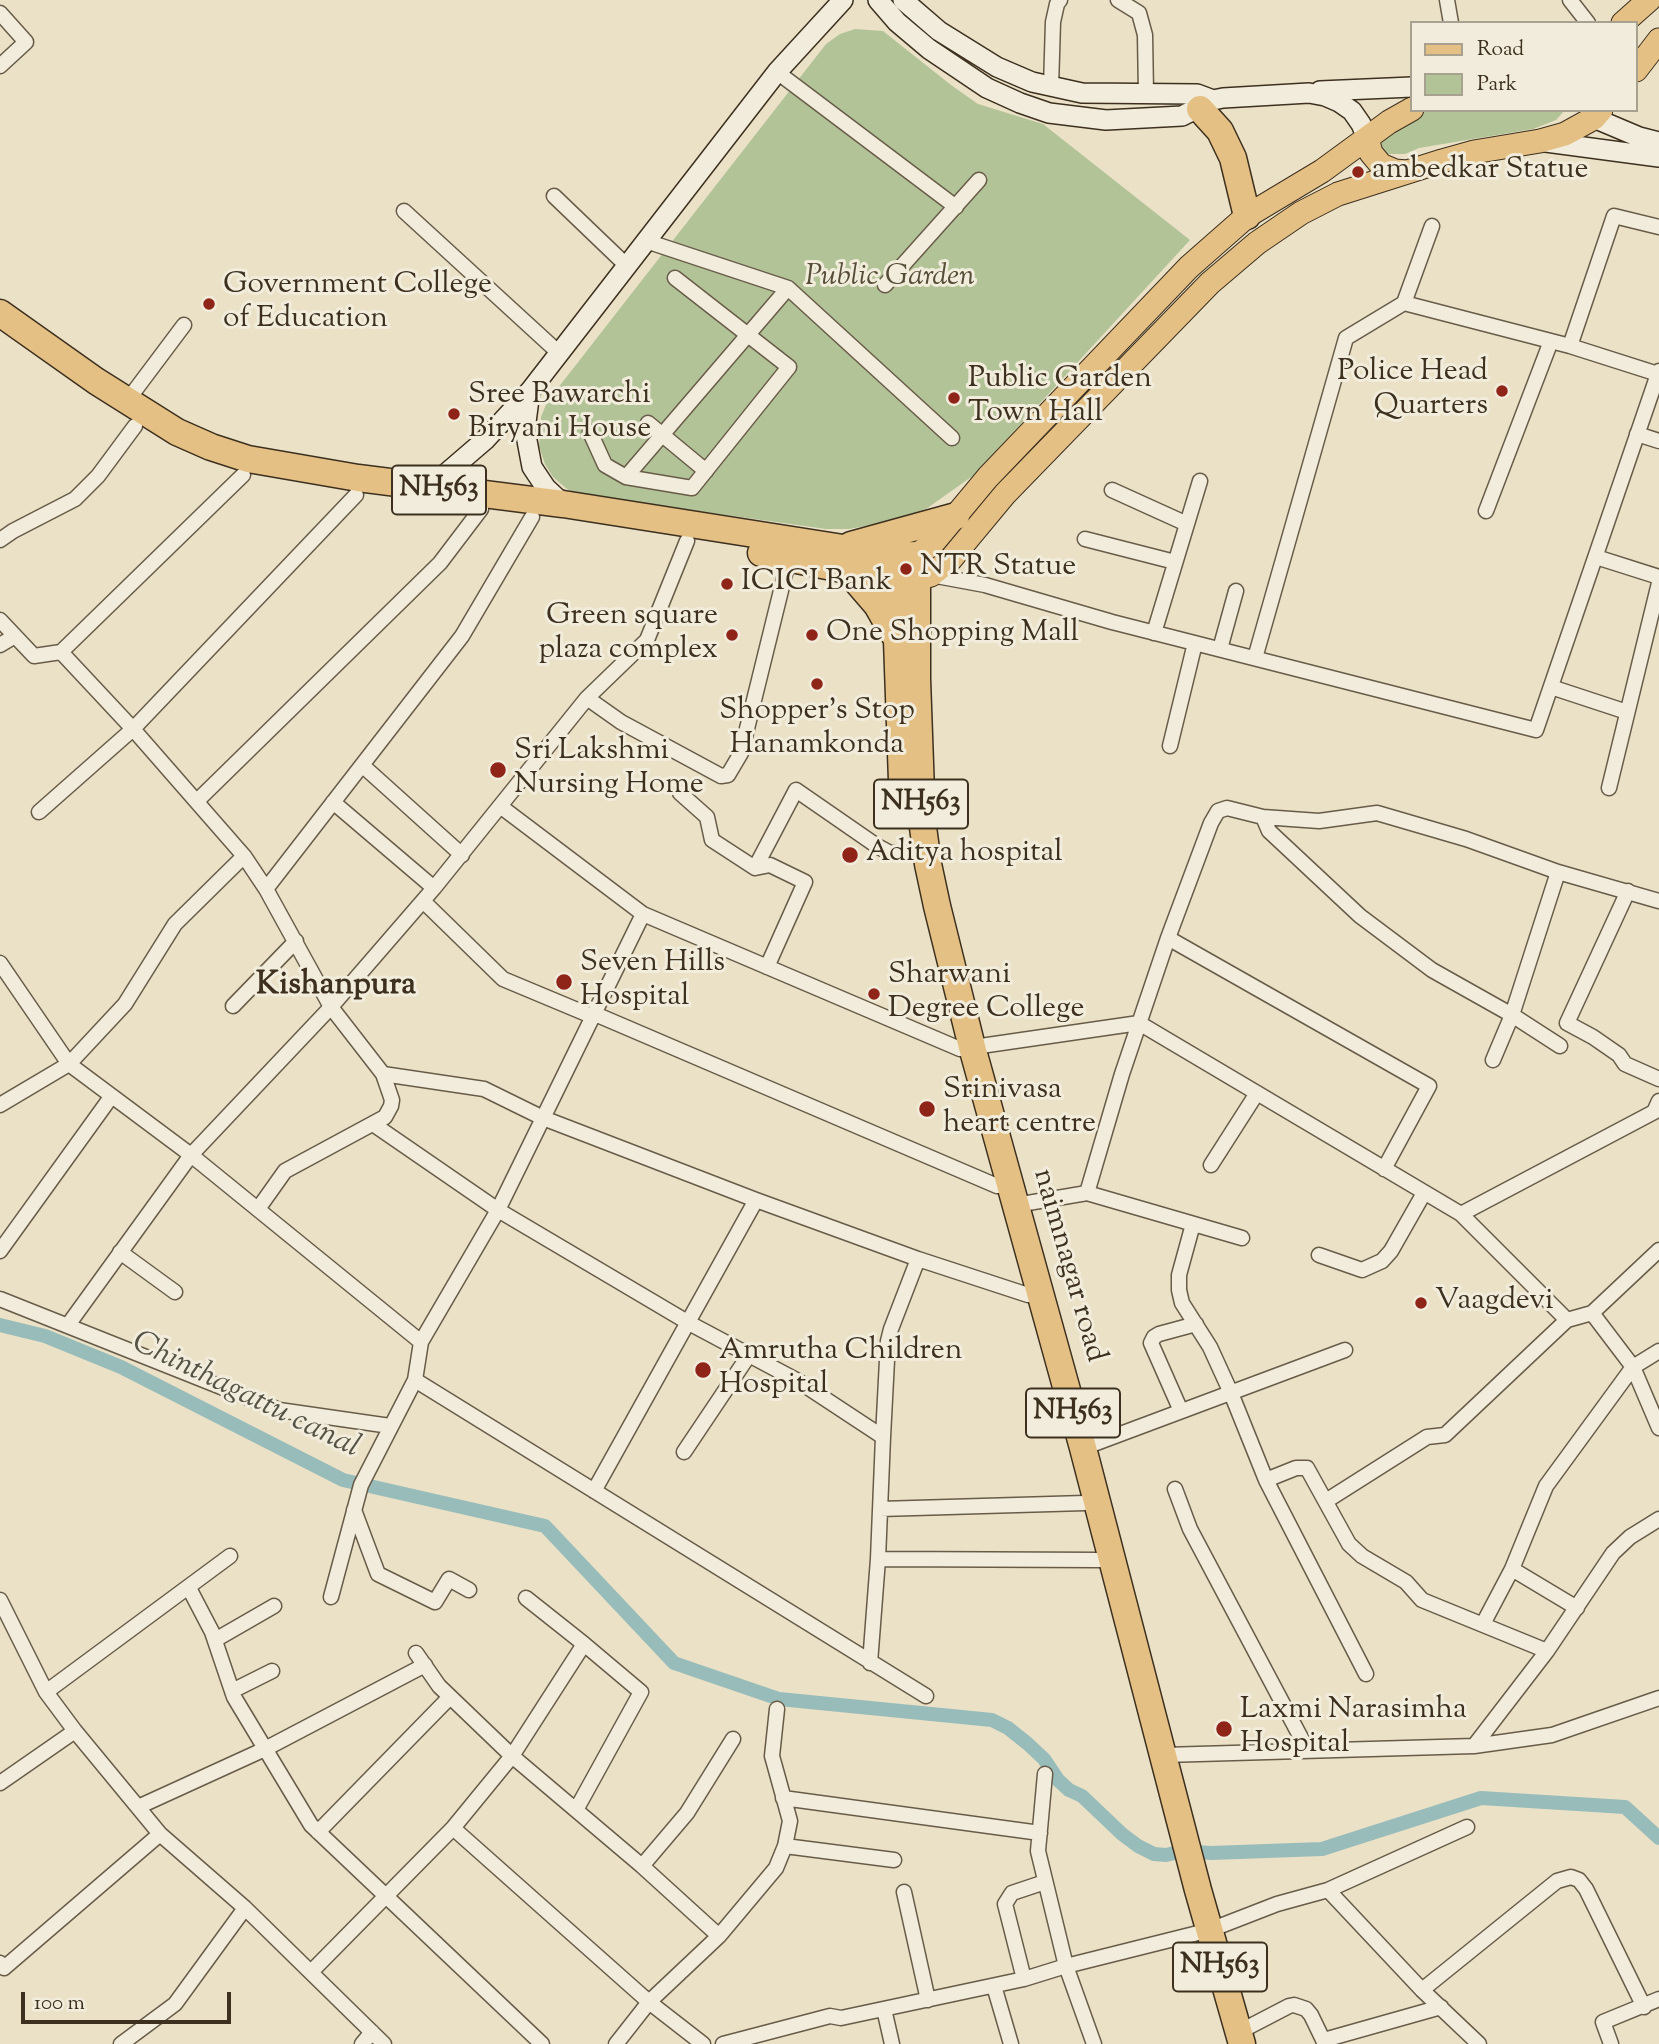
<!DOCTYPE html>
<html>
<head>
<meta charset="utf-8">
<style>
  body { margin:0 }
  #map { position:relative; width:1659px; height:2044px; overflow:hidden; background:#eae1c7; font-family:"Sorts Mill Goudy",serif }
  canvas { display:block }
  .legend { position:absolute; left:1410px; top:21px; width:228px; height:91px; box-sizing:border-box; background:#f1ecdb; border:2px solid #a9a190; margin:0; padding:9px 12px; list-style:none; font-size:21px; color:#3d301f }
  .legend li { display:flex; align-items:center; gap:14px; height:35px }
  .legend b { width:35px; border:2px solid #a9a190 }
  .scale { position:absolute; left:21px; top:1992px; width:210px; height:32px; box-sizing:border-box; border:4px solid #3d301f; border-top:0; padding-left:9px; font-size:21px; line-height:24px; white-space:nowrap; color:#3d301f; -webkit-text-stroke:5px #f1ecdb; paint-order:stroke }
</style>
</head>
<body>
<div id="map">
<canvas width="1659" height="2044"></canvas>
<ul class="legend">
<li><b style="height:9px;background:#e5c084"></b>Road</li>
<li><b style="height:19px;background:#b3c398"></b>Park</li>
</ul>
<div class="scale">100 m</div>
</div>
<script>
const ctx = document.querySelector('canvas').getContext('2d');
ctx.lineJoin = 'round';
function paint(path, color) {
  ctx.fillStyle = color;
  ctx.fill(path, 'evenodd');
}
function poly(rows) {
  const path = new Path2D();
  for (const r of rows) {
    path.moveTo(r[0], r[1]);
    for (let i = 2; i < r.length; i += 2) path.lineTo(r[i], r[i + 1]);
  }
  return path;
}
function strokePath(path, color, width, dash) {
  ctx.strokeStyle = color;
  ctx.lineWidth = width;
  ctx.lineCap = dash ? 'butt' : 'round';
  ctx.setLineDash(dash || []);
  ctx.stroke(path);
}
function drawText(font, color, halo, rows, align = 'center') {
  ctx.font = font + ' "Sorts Mill Goudy",serif';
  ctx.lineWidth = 6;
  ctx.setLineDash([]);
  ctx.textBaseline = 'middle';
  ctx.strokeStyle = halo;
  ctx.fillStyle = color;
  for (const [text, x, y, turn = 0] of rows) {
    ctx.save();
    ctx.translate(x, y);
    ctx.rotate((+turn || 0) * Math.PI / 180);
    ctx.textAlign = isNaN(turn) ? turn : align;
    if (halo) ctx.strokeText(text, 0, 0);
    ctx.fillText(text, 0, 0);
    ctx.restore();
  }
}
paint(poly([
  [855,29,883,31,951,85,978,104,1043,124,1190,240,974,475,926,509,891,521,849,529,826,529,577,494,567,489,553,477,545,464,539,446,541,417,547,402,826,44,840,34],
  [1419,110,1565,110,1556,120,1533,129,1419,148,1405,154,1385,154,1374,144]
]), '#b3c398');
strokePath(poly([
  [0,1325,45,1336,121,1367,343,1480,545,1526,674,1663,779,1699,992,1720,1008,1728,1028,1744,1044,1759,1058,1780,1069,1790,1082,1796,1122,1834,1138,1846,1154,1854,1166,1855,1183,1851,1211,1853,1322,1849,1481,1798,1625,1807,1659,1838]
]), '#98bcba', 14);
const street = poly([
  [1118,0,1139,13,1145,35,1146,93],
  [1447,0,1451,23],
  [1570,0,1588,23],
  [0,13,26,42,0,66],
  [777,72,956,207],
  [1051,87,1053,22,1057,4,1060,0],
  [554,196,627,266],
  [404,211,559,353],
  [646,241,788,288,952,438],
  [885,285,979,180],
  [1404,303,1570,346,1658,374],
  [1570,346,1614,216,1659,227],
  [127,401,184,325],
  [648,423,706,471],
  [590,432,605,465,626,477,692,488,789,367,675,278],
  [1637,434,1659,441],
  [626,477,788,288],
  [1112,490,1187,524],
  [1486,511,1551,341],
  [1085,539,1175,562],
  [0,540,13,531,75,499,98,476,135,426],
  [1596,557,1659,577],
  [931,575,985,585,1112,622,1536,730,1659,371],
  [0,620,34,656,61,652,133,729,244,856,266,889,331,1007,383,1074,484,1089,543,1118,756,1200,918,1259,1028,1295],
  [1154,633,1200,481],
  [0,645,15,636],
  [1220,649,1236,591],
  [61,652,243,475],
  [1255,658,1346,338,1404,303,1432,226],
  [1551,687,1627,712],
  [587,698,621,722,721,776,728,775,741,753,789,558],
  [1170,746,1195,643],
  [362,765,462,855],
  [1609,788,1659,583],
  [680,793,707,817,712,840,755,868,770,865,805,882,767,967],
  [197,801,440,563,481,509],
  [333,802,434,888],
  [39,812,133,729,356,495],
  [1263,817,1269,831,1360,916,1432,970,1512,1015,1560,1046],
  [755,868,796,790,877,846,890,853,909,853],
  [266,889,462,636,532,517],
  [1628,891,1567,1023,1593,1037,1619,1055,1625,1064,1659,1079],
  [423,901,503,979,594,1017],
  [643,914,960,1049,1139,1023,1461,1214,1567,1320],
  [1168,938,1429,1086,1384,1169],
  [0,963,69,1064,191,1155,421,1342,415,1380,926,1696],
  [233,1006,296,941],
  [595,1014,997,1186],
  [1493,1060,1512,1015,1558,872],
  [0,1105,69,1064,125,1004,175,924,244,856],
  [373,1124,498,1210,689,1323,798,1381,883,1437,878,1559],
  [1211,1165,1257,1093],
  [1087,1193,1122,1074,1168,938,1211,823,1218,811,1227,808,1263,817,1319,821,1377,813,1466,839,1558,872,1659,901],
  [1016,1205,1087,1193,1242,1238],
  [258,1209,285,1171,385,1117,391,1106,392,1100,383,1074],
  [1461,1214,1654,1112,1659,1101],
  [1193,1224,1179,1275,1179,1290,1182,1303,1210,1347,1231,1393,1266,1480,1366,1674],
  [0,1251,111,1097],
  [120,1252,175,1292],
  [1319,1255,1362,1270,1382,1261,1391,1251,1424,1193],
  [0,1299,279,1410,390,1426],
  [1592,1313,1659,1250],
  [68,1325,191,1155,331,1007,434,888,587,698,647,640,687,541],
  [421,1342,498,1210,643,914,500,806],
  [1181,1411,1151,1343,1154,1337,1159,1334,1196,1324],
  [883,1437,888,1341,891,1329,918,1259],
  [1083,1448,1345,1350],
  [684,1452,749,1355],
  [1266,1480,1296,1468,1307,1468,1349,1544,1362,1556,1406,1582,1422,1600,1547,1651],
  [1175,1489,1190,1529,1308,1751],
  [594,1491,756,1200],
  [1326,1501,1427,1437,1445,1435,1567,1320,1592,1313,1633,1367,1659,1428],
  [880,1509,1085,1503],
  [354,1510,378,1574,435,1602,449,1579,469,1590],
  [189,1588,212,1632,234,1697,311,1825,542,2044],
  [331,1597,361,1485,415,1380],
  [0,1600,46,1692,75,1731,160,1834,245,1908,384,2044],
  [1577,1608,1512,1569,1546,1486,1633,1367,1659,1351],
  [1483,1624,1512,1569],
  [215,1640,274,1606],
  [416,1653,439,1686,512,1756,642,1866,719,1936],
  [870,1663,878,1559,1100,1560],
  [232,1691,272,1671],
  [46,1692,230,1556],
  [1474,1746,1547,1651,1613,1553,1630,1537,1659,1519],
  [1164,1755,1474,1746,1552,1735,1659,1698],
  [1045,1774,1038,1851,1066,1966,1094,2044],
  [0,1783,75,1731],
  [783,1798,1040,1833],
  [138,1807,265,1749,425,1665],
  [576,1810,641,1692,584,1644],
  [453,1828,649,2002,703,2044],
  [318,1832,450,1697],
  [785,1846,894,1860],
  [642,1866,687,1813,733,1739],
  [1328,1890,1422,1990,1479,2044],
  [904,1892,928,2000],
  [0,1963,4,1968,160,1834],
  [311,1972,453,1828,512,1756,584,1644,526,1598],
  [1024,1979,1005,1904,1012,1893,1045,1882],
  [994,1986,1011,2044],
  [1422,1990,1557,1881,1571,1877,1579,1880,1586,1889,1644,2007],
  [884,2009,892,2044],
  [1239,2032,1289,2006,1294,2005,1306,2009,1311,2015,1325,2044],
  [1324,2040,1441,2007],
  [121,2044,175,2004,245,1908],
  [362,2044,372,2032],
  [616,2044,649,2002,719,1936,776,1868,785,1846,790,1821,772,1756,777,1709],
  [723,2044,830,2016,841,2018,1024,1979,1066,1966,1210,1930,1277,1904,1328,1890,1467,1827],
  [1611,2044,1603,2022,1659,1999]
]);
const secondary = poly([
  [878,0,897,22,929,49,987,88,1020,103,1049,113,1106,120,1182,116,1213,100,1223,98,1309,93,1325,96,1339,102,1352,111,1361,124,1367,138],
  [903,0,939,31,997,67,1032,82,1082,93,1197,94,1213,100],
  [1320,91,1412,87],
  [1594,118,1639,137,1659,142],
  [1546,142,1659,157],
  [530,391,525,430,532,467,546,488,563,504],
  [428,489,485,440,530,391,777,72,843,0]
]);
const primary = poly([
  [1623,23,1649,0],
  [1636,70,1659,40],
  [1367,138,1371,153,1381,165,1395,171,1407,172],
  [917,555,933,543,988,477,1189,267,1247,216,1322,171,1389,122,1412,109],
  [917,579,931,575,951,559,1005,494,1210,283,1257,243,1301,213,1338,194,1442,161,1474,152,1540,141,1565,134,1594,118,1601,110]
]);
const highway = poly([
  [1200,109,1220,131,1233,158,1247,216],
  [0,313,96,381,177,432,211,447,248,459,358,478,563,504,894,556,917,555,917,679,922,820,928,864,937,906,972,1047,1083,1448,1198,1890,1242,2044],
  [851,545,956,516],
  [761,553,893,579,909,579],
  [894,556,902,781],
  [846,569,877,605,893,633]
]);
strokePath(street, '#685c49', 17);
strokePath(secondary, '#3d301f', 22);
strokePath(primary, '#3d301f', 25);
strokePath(highway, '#3d301f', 29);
strokePath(street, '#f1ecdb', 14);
strokePath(secondary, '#f1ecdb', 19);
strokePath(primary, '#e5c084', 23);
strokePath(highway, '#e5c084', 26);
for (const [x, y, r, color] of [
  [1358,172,7,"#8f2418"],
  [209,304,7,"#8f2418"],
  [1502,391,7,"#8f2418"],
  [954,398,7,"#8f2418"],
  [454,414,7,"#8f2418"],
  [906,569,7,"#8f2418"],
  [727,584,7,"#8f2418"],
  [732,635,7,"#8f2418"],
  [812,635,7,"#8f2418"],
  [817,684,7,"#8f2418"],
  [498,770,9,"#8f2418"],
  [850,855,9,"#8f2418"],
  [564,982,9,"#8f2418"],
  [874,994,7,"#8f2418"],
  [927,1109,9,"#8f2418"],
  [1421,1303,7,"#8f2418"],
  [703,1370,9,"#8f2418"],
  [1224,1729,9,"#8f2418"]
]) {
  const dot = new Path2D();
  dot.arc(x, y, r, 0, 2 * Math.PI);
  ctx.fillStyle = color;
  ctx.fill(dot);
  strokePath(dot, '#f1ecdb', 2.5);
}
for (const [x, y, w] of [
  [439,490,94],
  [921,804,94],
  [1073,1413,94],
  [1220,1967,94]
]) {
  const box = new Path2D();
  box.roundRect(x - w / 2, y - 24.5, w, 49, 5);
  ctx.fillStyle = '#f1ecdb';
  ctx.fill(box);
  strokePath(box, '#3d301f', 2);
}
drawText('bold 28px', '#3d301f', null, [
  ["NH563",439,490],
  ["NH563",921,804],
  ["NH563",1073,1413],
  ["NH563",1220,1967]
]);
drawText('30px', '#3d301f', '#f1ecdb', [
  ["ambedkar Statue",1372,172],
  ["Government College",223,287],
  ["of Education",223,321],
  ["Police Head",1488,374,"right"],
  ["Quarters",1488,408,"right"],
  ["Public Garden",968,381],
  ["Town Hall",968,415],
  ["Sree Bawarchi",468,397],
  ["Biryani House",468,431],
  ["NTR Statue",920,569],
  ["ICICI Bank",741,584],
  ["Green square",718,618,"right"],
  ["plaza complex",718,652,"right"],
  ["One Shopping Mall",826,635],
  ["Shopper's Stop",817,713,"center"],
  ["Hanamkonda",817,747,"center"],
  ["Sri Lakshmi",514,753],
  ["Nursing Home",514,787],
  ["Aditya hospital",866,855],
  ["Seven Hills",580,965],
  ["Hospital",580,999],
  ["Sharwani",888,977],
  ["Degree College",888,1011],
  ["Srinivasa",943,1092],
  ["heart centre",943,1126],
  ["Vaagdevi",1435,1303],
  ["Amrutha Children",719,1353],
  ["Hospital",719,1387],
  ["Laxmi Narasimha",1240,1712],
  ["Hospital",1240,1746]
], 'left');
drawText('italic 30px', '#554d37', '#f1ecdb', [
  ["Public Garden",890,279]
]);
drawText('30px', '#3d301f', '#f1ecdb', [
  ["naimnagar road",1067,1266,74]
]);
drawText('bold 32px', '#3d301f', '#f1ecdb', [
  ["Kishanpura",336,988]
]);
drawText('italic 32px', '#545346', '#f1ecdb', [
  ["Chinthagattu canal",245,1397,26]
]);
</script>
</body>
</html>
